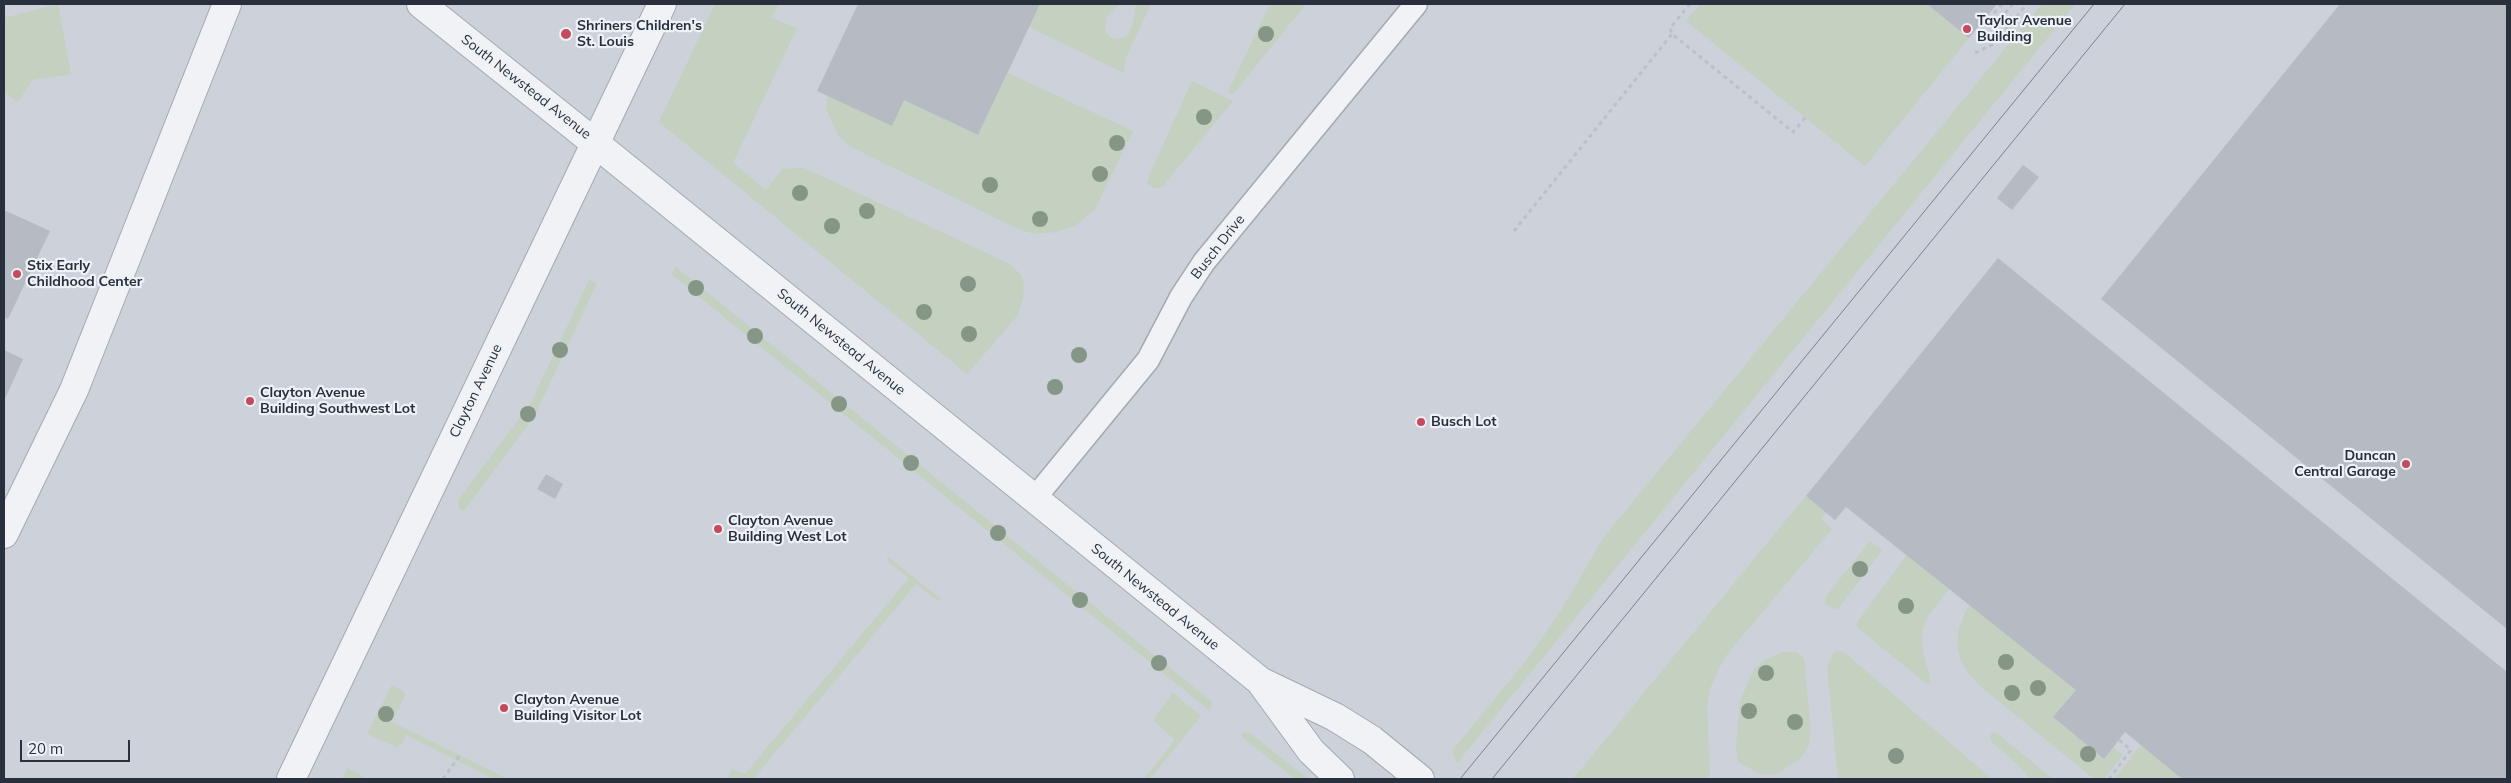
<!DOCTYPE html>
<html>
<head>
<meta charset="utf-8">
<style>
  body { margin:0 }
  #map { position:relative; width:2511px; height:783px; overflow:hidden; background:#dee2e7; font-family:Mulish,sans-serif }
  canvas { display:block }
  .frame { position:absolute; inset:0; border:5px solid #28303d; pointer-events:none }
  .scale { position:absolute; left:20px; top:740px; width:110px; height:22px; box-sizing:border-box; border:2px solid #28303d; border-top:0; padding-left:6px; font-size:15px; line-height:18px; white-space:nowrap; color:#28303d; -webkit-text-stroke:4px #eef1f5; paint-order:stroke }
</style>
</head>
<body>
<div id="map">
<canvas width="2511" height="783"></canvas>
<div class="frame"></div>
<div class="scale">20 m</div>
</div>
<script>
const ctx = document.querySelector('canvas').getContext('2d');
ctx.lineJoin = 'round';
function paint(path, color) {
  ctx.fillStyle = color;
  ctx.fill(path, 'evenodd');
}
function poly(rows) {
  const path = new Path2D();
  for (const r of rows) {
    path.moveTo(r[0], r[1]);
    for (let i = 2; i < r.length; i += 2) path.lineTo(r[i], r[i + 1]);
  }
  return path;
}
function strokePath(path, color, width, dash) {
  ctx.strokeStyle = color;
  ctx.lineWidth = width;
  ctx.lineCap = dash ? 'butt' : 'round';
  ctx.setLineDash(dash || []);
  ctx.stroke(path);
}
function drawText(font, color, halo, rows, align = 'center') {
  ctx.font = font + ' Mulish,sans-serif';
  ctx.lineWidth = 4.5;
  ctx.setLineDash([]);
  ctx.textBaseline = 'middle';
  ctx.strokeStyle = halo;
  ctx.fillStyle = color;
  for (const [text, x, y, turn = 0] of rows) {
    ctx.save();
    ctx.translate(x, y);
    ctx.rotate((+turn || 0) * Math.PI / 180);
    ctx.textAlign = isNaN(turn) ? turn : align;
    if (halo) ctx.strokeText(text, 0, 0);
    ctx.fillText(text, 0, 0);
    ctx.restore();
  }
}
paint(poly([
  [4,4,2507,4,2507,779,4,779]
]), '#cdd1d9');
paint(poly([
  [58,4,71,74,32,80,18,102,4,93,4,15,8,17],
  [715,4,778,4,772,18,797,28,733,163,766,190,782,169,804,168,1010,264,1022,276,1024,286,1023,299,1018,315,967,374,659,122],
  [1040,4,1120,4,1107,17,1105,31,1111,38,1120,39,1128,35,1134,21,1136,4,1151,4,1126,57,1124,73,1029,27],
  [1270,4,1306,4,1233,94,1228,92],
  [1700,4,1927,4,1969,38,1865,166,1686,21],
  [2042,4,2075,4,1457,763,1452,751,1529,657,1560,612,1604,537],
  [1008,73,1133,131,1095,209,1075,226,1056,232,1035,234,1018,229,851,147,838,135,826,108,827,95,904,100,978,135],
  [1192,81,1233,101,1162,187,1154,188,1147,183,1149,176],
  [676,267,1212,702,1210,711,671,274],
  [589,280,597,283,535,415,464,511,459,508,458,500,531,403],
  [1806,496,1826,512,1821,519,1832,529,1728,653,1718,670,1709,691,1707,709,1710,773,1708,779,1573,779],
  [1870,541,1882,550,1838,609,1834,609,1825,603,1825,598],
  [1907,555,1949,589,1928,616,1922,631,1923,652,1930,677,1930,682,1927,684,1858,628,1856,624],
  [887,556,941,599,937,600,916,584,753,779,727,779,732,769,745,774,909,578,888,562],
  [1969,604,2076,690,2053,717,2103,759,2113,747,2123,755,2106,777,2094,779,1980,686,1969,674,1961,662,1957,646,1959,628],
  [1840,651,1845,653,1992,779,1838,779,1827,667,1834,652],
  [1783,652,1796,652,1804,658,1811,732,1809,745,1802,757,1786,768,1773,775,1760,774,1738,762,1736,747,1740,701,1754,669,1767,659],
  [392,685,403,691,405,695,392,722,508,779,494,779,406,735,402,743,396,747,367,734],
  [1173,693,1201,716,1150,779,1144,779,1175,740,1155,722,1155,717],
  [1245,732,1250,733,1308,779,1295,779,1241,736],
  [1994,733,1998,734,2053,779,2030,779,2018,765,1991,741,1990,735],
  [2141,745,2182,779,2114,779],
  [347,768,369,779,342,779]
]), '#c4d0c0');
paint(poly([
  [858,4,1040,4,978,135,904,100,892,126,817,91],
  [1927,4,1997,4,1969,38],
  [2340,4,2507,4,2507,629,2101,299],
  [2023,165,2039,177,2012,210,1997,198],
  [4,210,50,231,8,319,4,317],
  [1998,258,2507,672,2507,779,2182,779,2125,732,2104,759,2053,717,2076,690,1846,507,1835,520,1806,496],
  [4,350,23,359,4,401],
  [546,474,563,484,555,499,537,489]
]), '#b6bbc3');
const service = poly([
  [1034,499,1148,360,1181,297,1204,262,1416,4]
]);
const minor = poly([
  [421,4,595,143,1260,681,1335,717,1372,740,1420,779],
  [4,534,74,390,227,4],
  [1262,684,1311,751,1340,779]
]);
const tertiary = poly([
  [291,779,662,4]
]);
strokePath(service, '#a4a9b1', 25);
strokePath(minor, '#a4a9b1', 30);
strokePath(tertiary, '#a4a9b1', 30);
strokePath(poly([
  [1690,4,1670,28,1672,34,1793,132,1806,117],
  [2002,4,1990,18,1997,23,2013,4],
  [1975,53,1994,44,2027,4],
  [1514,231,1672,34],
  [443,779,460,755],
  [2109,779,2131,750,2119,740]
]), '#bdc0c6', 3, [4, 4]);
strokePath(service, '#f1f2f6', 22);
strokePath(minor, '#f1f2f6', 28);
strokePath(tertiary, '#f1f2f6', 28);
strokePath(poly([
  [1460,779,2094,4],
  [1492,779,2125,4]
]), '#79818f', 1);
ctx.fillStyle = '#859686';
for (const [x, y] of [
  [1266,34],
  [1204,117],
  [1117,143],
  [1100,174],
  [990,185],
  [800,193],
  [867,211],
  [1040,219],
  [832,226],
  [968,284],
  [696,288],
  [924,312],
  [969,334],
  [755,336],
  [560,350],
  [1079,355],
  [1055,387],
  [839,404],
  [528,414],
  [911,463],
  [998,533],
  [1860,569],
  [1080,600],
  [1906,606],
  [2006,662],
  [1159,663],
  [1766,673],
  [2038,688],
  [2012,693],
  [1749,711],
  [386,714],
  [1795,722],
  [2088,754],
  [1896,756]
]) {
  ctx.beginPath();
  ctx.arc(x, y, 8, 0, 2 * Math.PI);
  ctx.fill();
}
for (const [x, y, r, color] of [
  [1967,29,5,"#c54a5d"],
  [566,34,6,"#c54a5d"],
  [17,274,5,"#c54a5d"],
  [250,401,5,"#c54a5d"],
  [1421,422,5,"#c54a5d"],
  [2406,464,5,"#c54a5d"],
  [718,529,5,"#c54a5d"],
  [504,708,5,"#c54a5d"]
]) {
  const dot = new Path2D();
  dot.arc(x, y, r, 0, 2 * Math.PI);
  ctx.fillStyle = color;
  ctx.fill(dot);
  strokePath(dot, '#eef1f5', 2);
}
drawText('bold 14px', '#28303d', '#eef1f5', [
  ["Taylor Avenue",1977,21],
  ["Building",1977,37],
  ["Shriners Children's",577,26],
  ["St. Louis",577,42],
  ["Stix Early",27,266],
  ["Childhood Center",27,282],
  ["Clayton Avenue",260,393],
  ["Building Southwest Lot",260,409],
  ["Busch Lot",1431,422],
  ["Duncan",2396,456,"right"],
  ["Central Garage",2396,472,"right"],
  ["Clayton Avenue",728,521],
  ["Building West Lot",728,537],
  ["Clayton Avenue",514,700],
  ["Building Visitor Lot",514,716]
], 'left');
drawText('14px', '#28303d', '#eef1f5', [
  ["South Newstead Avenue",526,87,38],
  ["Busch Drive",1218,247,-52],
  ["South Newstead Avenue",841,342,39],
  ["Clayton Avenue",476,391,-64],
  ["South Newstead Avenue",1155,597,39]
]);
</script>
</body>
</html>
